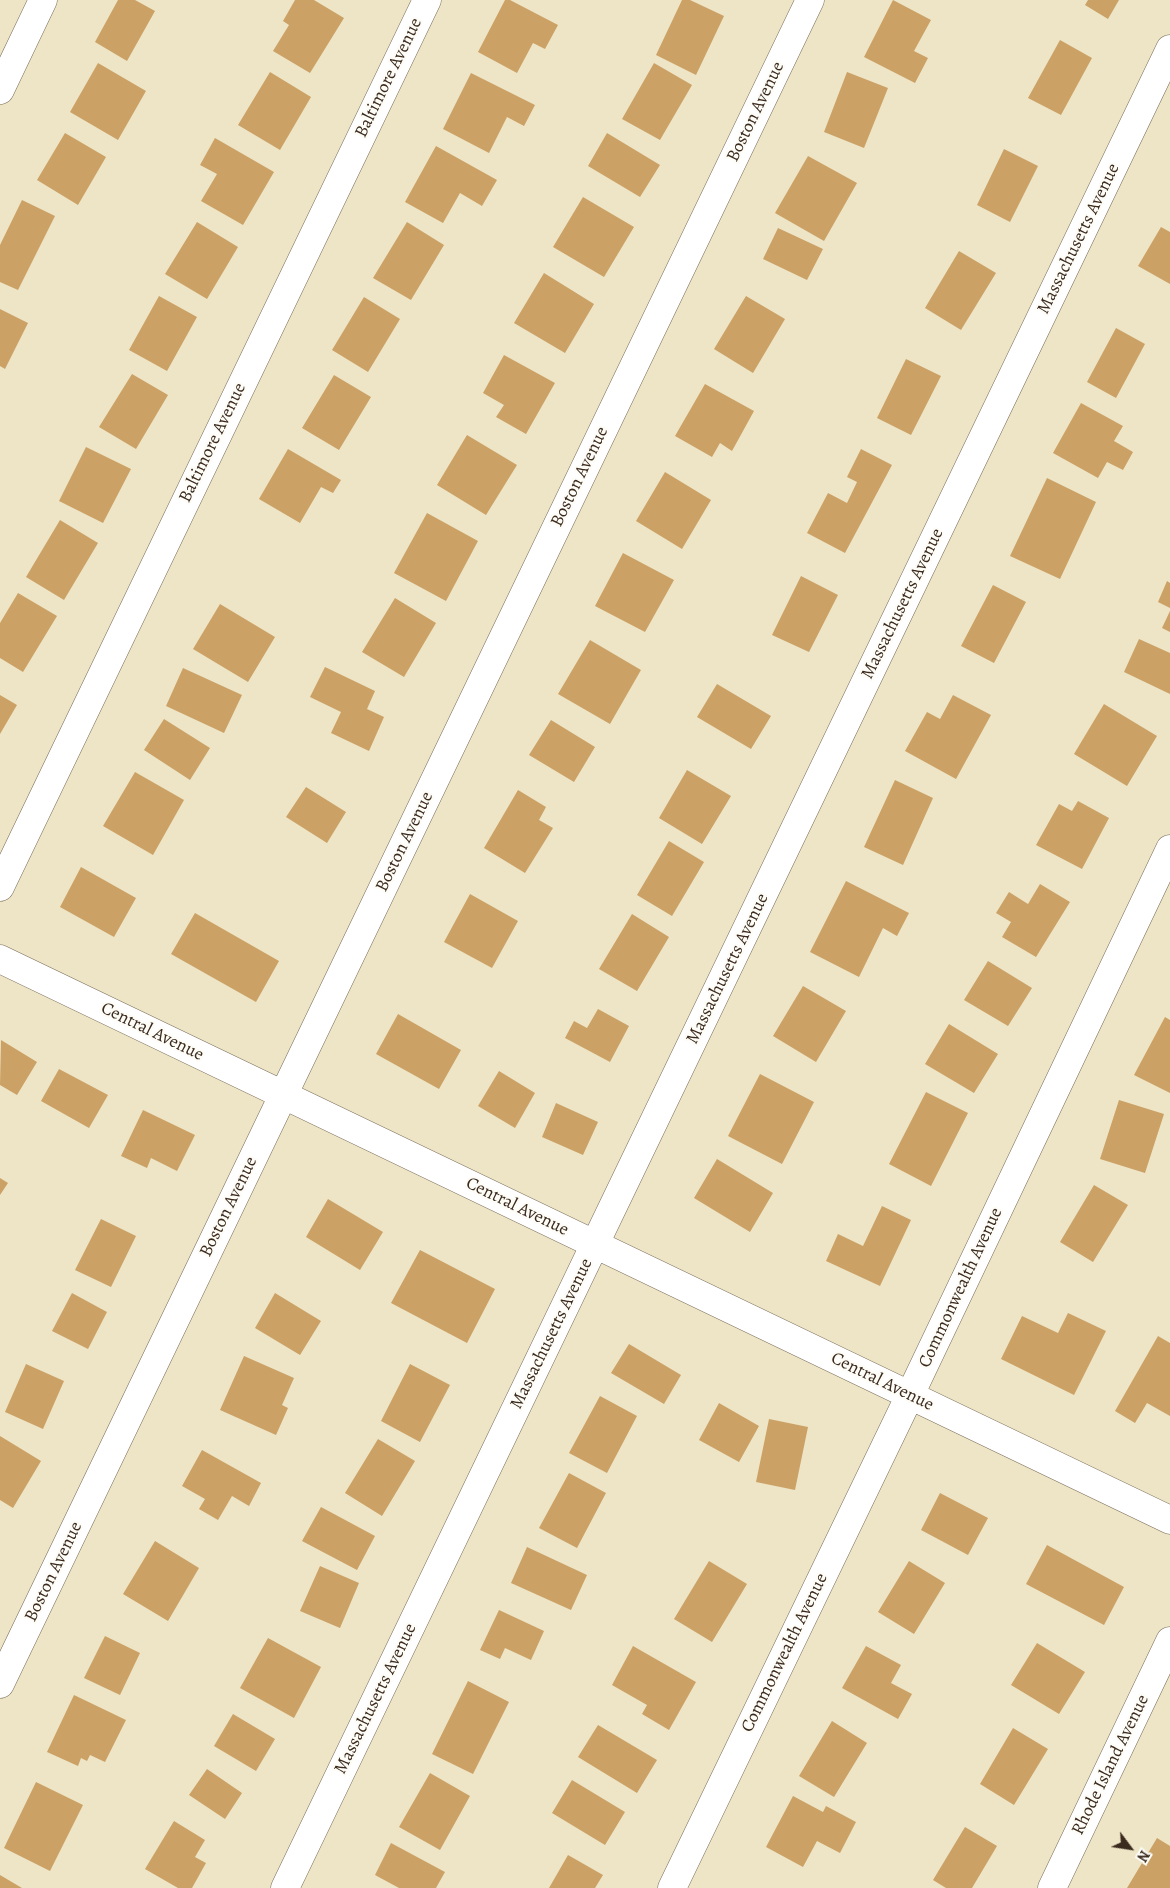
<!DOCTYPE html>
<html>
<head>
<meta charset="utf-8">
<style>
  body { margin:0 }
  #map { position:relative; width:1170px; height:1888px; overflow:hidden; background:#ede5c6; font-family:Alegreya,serif }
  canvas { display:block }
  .north { position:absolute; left:1105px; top:1823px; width:50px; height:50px; -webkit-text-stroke:4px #fdfcf7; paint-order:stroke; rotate:121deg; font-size:14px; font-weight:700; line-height:20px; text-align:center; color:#3b2a1e }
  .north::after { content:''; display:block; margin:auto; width:18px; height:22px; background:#3b2a1e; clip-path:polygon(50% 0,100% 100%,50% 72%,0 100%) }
</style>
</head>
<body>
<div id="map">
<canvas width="1170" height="1888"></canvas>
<div class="north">N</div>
</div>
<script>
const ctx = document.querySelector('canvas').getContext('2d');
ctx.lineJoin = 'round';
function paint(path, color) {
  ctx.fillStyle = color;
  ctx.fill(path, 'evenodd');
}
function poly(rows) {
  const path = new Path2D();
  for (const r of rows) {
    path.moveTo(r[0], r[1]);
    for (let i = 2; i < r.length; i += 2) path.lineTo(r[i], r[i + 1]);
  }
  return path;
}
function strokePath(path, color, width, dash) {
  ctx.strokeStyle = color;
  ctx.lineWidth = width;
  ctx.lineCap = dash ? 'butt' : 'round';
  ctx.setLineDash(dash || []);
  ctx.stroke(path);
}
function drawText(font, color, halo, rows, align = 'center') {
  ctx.font = font + ' Alegreya,serif';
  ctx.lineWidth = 4.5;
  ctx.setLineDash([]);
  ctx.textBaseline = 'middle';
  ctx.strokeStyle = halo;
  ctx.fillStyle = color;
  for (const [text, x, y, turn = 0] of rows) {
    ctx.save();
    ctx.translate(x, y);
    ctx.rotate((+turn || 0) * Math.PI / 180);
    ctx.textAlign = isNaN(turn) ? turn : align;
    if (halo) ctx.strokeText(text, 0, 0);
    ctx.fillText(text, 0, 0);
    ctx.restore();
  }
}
paint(poly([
  [118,0,135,0,155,11,127,61,95,42],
  [295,0,314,0,344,18,310,73,273,51,289,25,283,21],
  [505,0,510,0,558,25,545,49,533,43,517,73,478,52],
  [682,0,690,0,724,16,696,75,656,55],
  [893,0,931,20,914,51,928,58,915,83,864,57],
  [1088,0,1119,0,1108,19,1085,5],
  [1060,40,1092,58,1061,115,1028,98],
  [98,63,146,91,118,140,70,112],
  [654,63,692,85,660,140,622,119],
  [270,72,311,97,280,150,238,125],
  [847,72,888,88,864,148,824,132],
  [471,73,535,105,524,126,507,117,489,153,443,129],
  [65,133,106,157,78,205,37,180],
  [607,133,660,165,640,197,588,166],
  [215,138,274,172,243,225,201,201,217,174,200,165],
  [436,146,497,180,482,206,460,193,443,223,405,202],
  [1004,149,1038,166,1010,222,977,205],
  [808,156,857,183,824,241,775,213],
  [583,197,634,227,604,277,553,247],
  [22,200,55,216,18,290,0,282,0,245],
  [197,222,238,247,207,299,165,274],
  [407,222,444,245,411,300,373,278],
  [1161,227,1170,232,1170,284,1138,266],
  [778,228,823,249,807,280,763,259],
  [959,251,996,273,961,330,925,308],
  [544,273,594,304,565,353,514,323],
  [159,296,197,317,167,371,129,350],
  [746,296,785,319,753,373,714,349],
  [364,297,400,319,368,372,332,350],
  [0,309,28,323,5,369,0,366],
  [1116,328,1145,344,1116,398,1087,382],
  [504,355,555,383,526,434,496,417,504,405,483,393],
  [906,359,941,376,911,435,877,418],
  [132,374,168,395,136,449,99,427],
  [334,375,371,397,339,450,302,428],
  [705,384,754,411,732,451,720,443,712,457,675,436],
  [1081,403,1123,426,1114,441,1133,452,1123,470,1107,462,1098,478,1053,453],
  [467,435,517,465,486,515,437,485],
  [86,447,131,469,103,523,59,501],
  [288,449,341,480,333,493,321,487,300,523,259,499],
  [861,449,892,465,845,553,807,533,828,493,847,503,857,482,847,477],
  [665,472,711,500,682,549,636,521],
  [1047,478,1096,502,1060,579,1010,556],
  [427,513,478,541,446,601,394,573],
  [60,520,98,543,64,600,26,577],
  [623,553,674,580,645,632,595,606],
  [801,576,838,595,809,652,772,635],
  [1167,581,1170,583,1170,608,1158,602],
  [993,585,1026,602,994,663,961,646],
  [18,593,57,616,23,672,0,658,0,623],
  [395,598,436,623,404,677,362,652],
  [220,604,275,637,248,682,193,649],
  [1170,611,1170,632,1162,628],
  [1139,639,1170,653,1170,694,1124,672],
  [590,640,641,670,610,724,558,694],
  [325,667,375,691,367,709,384,717,369,751,331,733,341,712,310,697],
  [183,668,242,695,224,733,166,706],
  [717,684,771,716,751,749,697,717],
  [0,695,17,705,0,734],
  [953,695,991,715,956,779,905,751,927,712,940,719],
  [1104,704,1157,736,1127,786,1074,754],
  [164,719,210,748,190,780,144,750],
  [551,720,595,747,574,782,529,755],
  [687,770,731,796,702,844,659,818],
  [135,772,184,800,153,855,103,826],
  [895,780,933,798,903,865,864,847],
  [306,787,346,812,327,843,286,817],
  [518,790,546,807,539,820,553,828,525,873,484,848],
  [1078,801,1109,818,1082,869,1036,845,1059,804,1072,811],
  [669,841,704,862,672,916,637,895],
  [81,867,136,898,114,937,60,907],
  [846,881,909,913,897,936,883,928,859,977,810,952],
  [1040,884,1070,902,1036,957,1002,937,1011,922,996,913,1009,892,1028,904],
  [470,894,518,921,492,968,444,942],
  [195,913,279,961,256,1002,171,954],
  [632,914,669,937,637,991,599,969],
  [988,961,1032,988,1008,1026,964,1000],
  [803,986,846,1011,816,1062,773,1036],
  [598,1009,629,1026,610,1062,565,1038,574,1021,587,1028],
  [398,1014,461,1050,439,1089,376,1054],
  [1165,1017,1170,1020,1170,1093,1134,1075],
  [949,1024,998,1054,974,1093,925,1064],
  [1,1040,37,1062,17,1095,0,1085],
  [59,1069,108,1095,89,1128,41,1101],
  [499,1071,535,1093,515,1128,478,1106],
  [760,1074,814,1102,782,1164,728,1136],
  [926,1092,968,1113,931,1186,889,1164],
  [1119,1100,1164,1114,1145,1173,1100,1159],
  [556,1103,598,1122,583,1155,542,1137],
  [143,1110,195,1135,177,1171,151,1158,147,1168,121,1156],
  [717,1159,773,1193,750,1232,694,1198],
  [0,1178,8,1183,0,1195],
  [1094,1185,1128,1205,1093,1262,1060,1242],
  [328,1199,383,1232,360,1270,306,1237],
  [882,1206,911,1220,880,1286,826,1261,838,1234,863,1246],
  [101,1219,136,1236,111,1287,75,1270],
  [420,1250,495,1289,467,1343,391,1303],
  [72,1293,107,1312,88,1349,52,1331],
  [275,1293,321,1321,300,1355,255,1328],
  [1068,1313,1106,1331,1074,1395,1001,1359,1022,1316,1058,1333],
  [1158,1336,1170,1343,1170,1416,1147,1403,1135,1423,1115,1411],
  [629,1344,681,1375,664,1404,611,1373],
  [244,1356,294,1378,282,1405,288,1408,276,1435,220,1410],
  [26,1364,64,1381,43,1429,5,1412],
  [410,1364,450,1385,420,1442,381,1421],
  [600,1396,637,1416,607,1473,569,1453],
  [719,1403,759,1426,739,1462,699,1440],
  [769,1419,808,1427,795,1490,756,1482],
  [0,1436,41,1461,13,1508,0,1500],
  [378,1439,415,1461,382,1516,345,1493],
  [202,1450,261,1483,249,1506,232,1496,218,1520,199,1509,205,1499,182,1486],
  [569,1473,606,1493,577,1548,539,1528],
  [940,1493,988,1518,968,1555,921,1530],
  [321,1507,375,1536,357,1570,302,1541],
  [155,1541,199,1568,168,1621,123,1594],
  [1047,1545,1124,1587,1104,1625,1026,1584],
  [527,1547,587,1575,571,1610,511,1583],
  [709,1561,747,1584,712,1642,674,1619],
  [909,1561,945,1583,914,1634,878,1612],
  [320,1566,359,1583,340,1628,300,1611],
  [499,1610,544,1631,531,1660,505,1648,500,1659,480,1650],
  [105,1636,140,1653,120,1695,84,1678],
  [268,1638,321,1667,294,1718,240,1688],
  [1037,1643,1085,1672,1059,1714,1011,1685],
  [633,1646,696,1682,669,1730,642,1714,647,1705,612,1685],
  [866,1646,901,1665,891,1683,912,1694,898,1719,842,1688],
  [468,1681,509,1702,473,1774,432,1754],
  [74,1695,126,1720,105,1762,90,1755,87,1761,81,1758,78,1766,47,1752],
  [233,1714,275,1739,256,1771,214,1746],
  [832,1721,867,1743,834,1797,799,1776],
  [598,1725,657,1760,637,1793,578,1757],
  [1013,1728,1048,1749,1014,1805,980,1784],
  [207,1769,242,1793,225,1819,189,1795],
  [430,1773,470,1796,440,1850,399,1827],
  [572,1780,625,1812,605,1845,552,1813],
  [36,1782,83,1805,50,1871,4,1848],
  [793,1796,823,1812,826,1806,856,1822,840,1853,817,1841,803,1867,766,1847],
  [174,1821,205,1840,195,1857,206,1863,192,1888,178,1888,145,1869],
  [965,1827,997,1846,972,1888,946,1888,933,1880],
  [1157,1838,1170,1846,1170,1888,1127,1888],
  [391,1843,445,1872,436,1888,399,1888,375,1875],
  [568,1855,603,1875,595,1888,549,1888],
  [0,1875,22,1888,0,1888]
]), '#cca165');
const minor = poly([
  [0,90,43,0],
  [0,887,427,0],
  [0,959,1170,1520],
  [0,1684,810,0],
  [285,1888,1170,49],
  [672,1888,910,1395,1170,849],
  [1052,1888,1170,1641]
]);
strokePath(minor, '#796b59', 29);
strokePath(minor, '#fff', 28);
drawText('18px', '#3b2a1e', '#fdfcf7', [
  ["Baltimore Avenue",389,78,-64],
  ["Boston Avenue",756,112,-64],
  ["Massachusetts Avenue",1079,239,-64],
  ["Baltimore Avenue",213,443,-64],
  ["Boston Avenue",580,477,-64],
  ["Massachusetts Avenue",903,604,-64],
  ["Boston Avenue",405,842,-64],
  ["Massachusetts Avenue",728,969,-64],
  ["Central Avenue",152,1032,26],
  ["Boston Avenue",229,1207,-64],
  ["Central Avenue",517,1207,26],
  ["Commonwealth Avenue",961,1288,-65],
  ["Massachusetts Avenue",552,1334,-64],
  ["Central Avenue",882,1382,26],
  ["Boston Avenue",54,1572,-64],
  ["Commonwealth Avenue",785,1653,-64],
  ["Massachusetts Avenue",376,1699,-64],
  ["Rhode Island Avenue",1111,1765,-64]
]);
</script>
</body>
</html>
